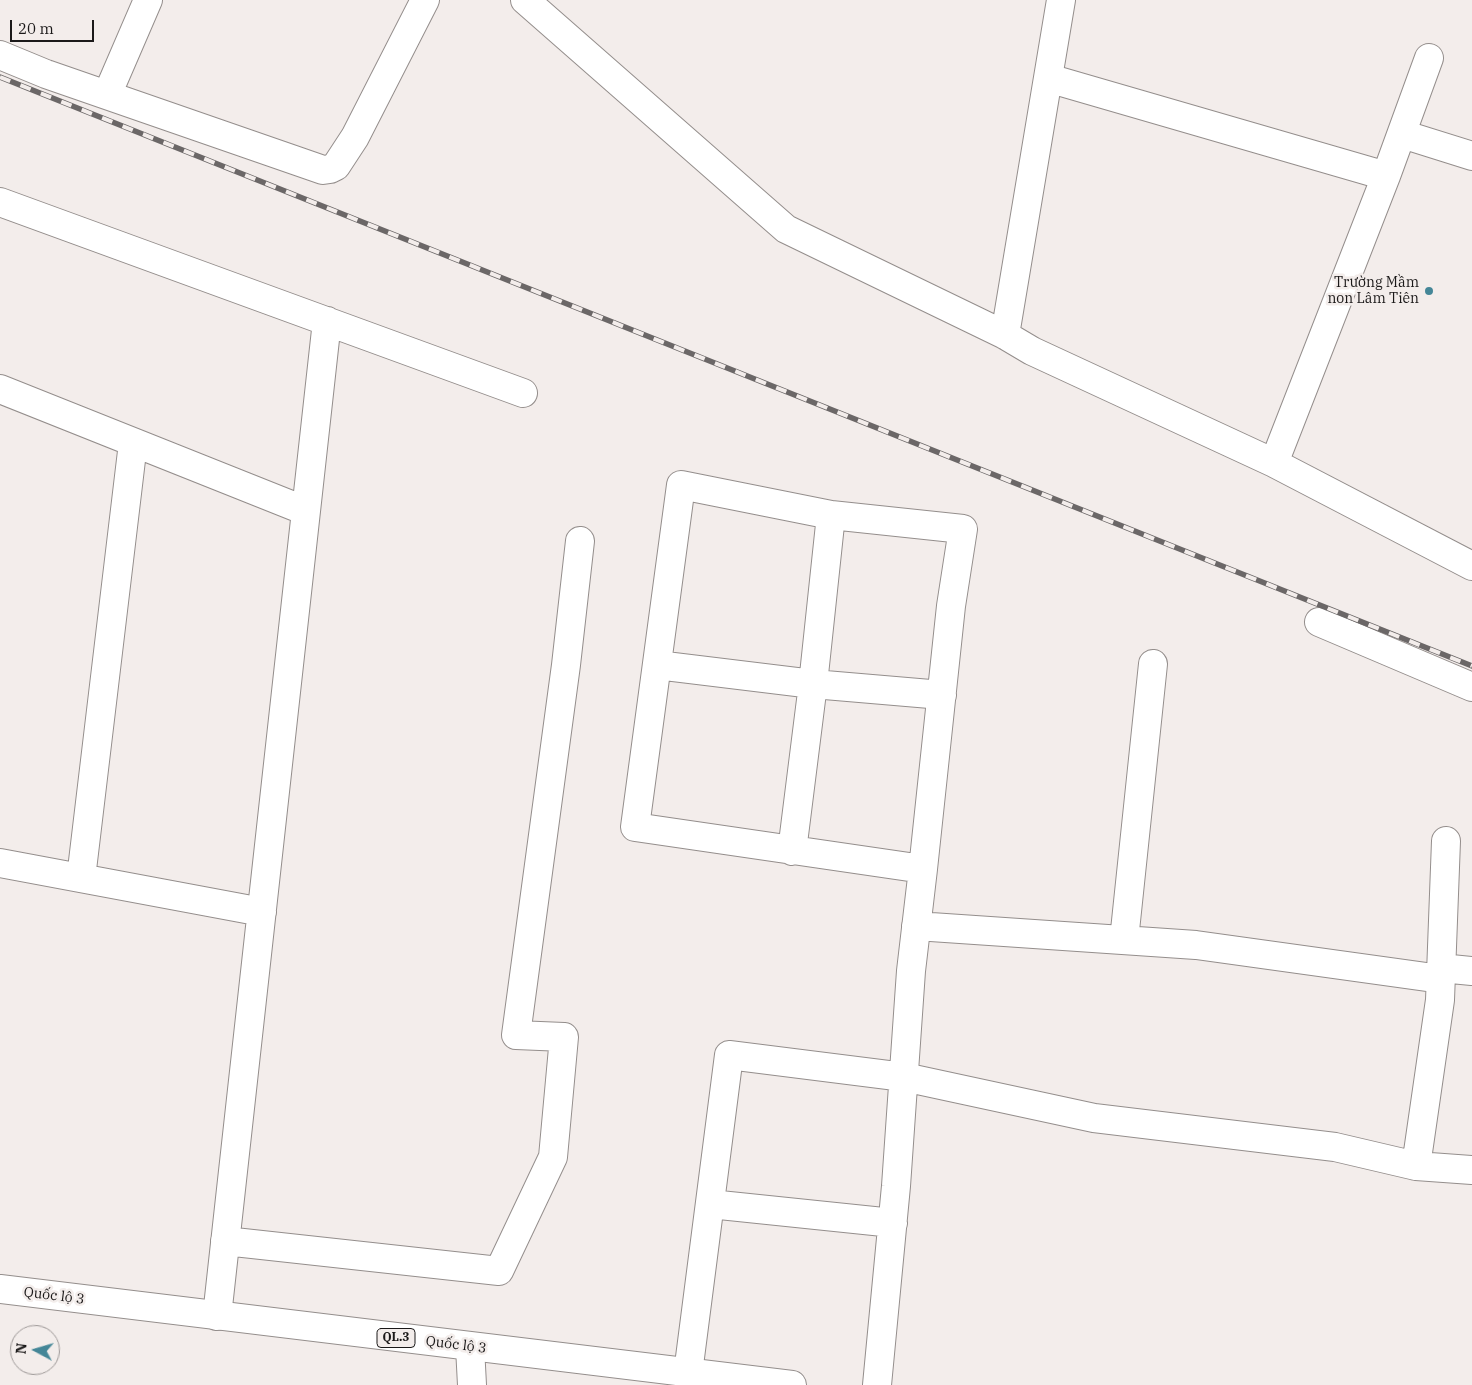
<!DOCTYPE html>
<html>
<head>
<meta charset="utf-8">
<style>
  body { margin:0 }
  #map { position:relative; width:1472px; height:1385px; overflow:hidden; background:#f3edeb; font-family:"IBM Plex Serif",serif }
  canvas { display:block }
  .north { position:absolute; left:10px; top:1325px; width:50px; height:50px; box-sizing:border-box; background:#f3edeb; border:1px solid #9d9897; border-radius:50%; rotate:276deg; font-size:14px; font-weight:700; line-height:20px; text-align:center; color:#1b1919 }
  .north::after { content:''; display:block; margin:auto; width:18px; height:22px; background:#448697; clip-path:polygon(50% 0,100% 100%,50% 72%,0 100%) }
  .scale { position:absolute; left:10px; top:20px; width:84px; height:22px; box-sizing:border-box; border:2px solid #1b1919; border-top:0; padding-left:6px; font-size:15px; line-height:18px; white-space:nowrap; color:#1b1919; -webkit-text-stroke:4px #f3edeb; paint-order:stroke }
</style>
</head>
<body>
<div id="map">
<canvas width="1472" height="1385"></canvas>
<div class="north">N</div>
<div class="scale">20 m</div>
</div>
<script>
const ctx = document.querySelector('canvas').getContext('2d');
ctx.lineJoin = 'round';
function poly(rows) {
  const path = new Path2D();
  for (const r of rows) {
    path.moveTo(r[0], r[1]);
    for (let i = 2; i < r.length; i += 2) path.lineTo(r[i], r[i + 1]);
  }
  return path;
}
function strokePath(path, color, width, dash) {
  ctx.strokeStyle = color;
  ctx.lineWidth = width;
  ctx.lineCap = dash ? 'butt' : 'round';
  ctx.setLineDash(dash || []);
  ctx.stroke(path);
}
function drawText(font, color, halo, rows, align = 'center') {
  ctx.font = font + ' "IBM Plex Serif",serif';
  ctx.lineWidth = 5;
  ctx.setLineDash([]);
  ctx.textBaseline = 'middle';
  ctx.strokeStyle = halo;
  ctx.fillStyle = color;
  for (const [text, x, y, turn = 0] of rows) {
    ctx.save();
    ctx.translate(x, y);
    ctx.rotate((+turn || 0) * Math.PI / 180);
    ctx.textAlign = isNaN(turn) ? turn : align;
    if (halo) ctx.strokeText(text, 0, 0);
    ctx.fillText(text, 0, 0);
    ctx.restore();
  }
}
const minor = poly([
  [525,0,786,229,1005,335,1032,351,1274,463,1472,566],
  [0,55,46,74,323,170,330,169,336,166,355,137,425,0],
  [1048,78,1386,176],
  [107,95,148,0],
  [1402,134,1472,156],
  [0,202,523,393],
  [1005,335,1061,0],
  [0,389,306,511],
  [1274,463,1386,176,1429,58],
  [1319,622,1472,687],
  [657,665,813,684,942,695],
  [792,851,813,684,831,515],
  [0,863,262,912],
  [81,878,133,443],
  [916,926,1196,945,1441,979],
  [1124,940,1153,664],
  [1441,968,1472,971],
  [1416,1166,1440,1000,1446,841],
  [710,1204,893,1223],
  [225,1241,499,1271,553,1157,564,1037,516,1035,566,665,580,541],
  [217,1316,327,321],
  [470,1347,472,1385],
  [688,1373,729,1055,904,1077,1094,1118,1335,1147,1416,1166,1472,1170],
  [877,1385,896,1186,911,971,923,869,951,606,963,529,831,515,681,485,635,827,923,869]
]);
const highway = poly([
  [0,1289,792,1385]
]);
strokePath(minor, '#948e8c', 30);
strokePath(highway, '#948e8c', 30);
strokePath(minor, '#fff', 28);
strokePath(highway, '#fff', 28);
const rail = poly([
  [0,77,1472,666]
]);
strokePath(rail, '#6b6767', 5.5);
strokePath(rail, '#f3edeb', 4, [11]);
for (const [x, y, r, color] of [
  [1429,291,5,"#448697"]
]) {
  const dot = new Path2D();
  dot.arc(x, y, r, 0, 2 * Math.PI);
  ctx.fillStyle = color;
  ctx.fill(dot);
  strokePath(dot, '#f3edeb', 2);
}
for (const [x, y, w] of [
  [396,1338,38]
]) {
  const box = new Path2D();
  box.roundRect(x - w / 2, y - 9.5, w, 19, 4);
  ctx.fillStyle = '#f3edeb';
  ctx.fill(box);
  strokePath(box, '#1b1919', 1);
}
drawText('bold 12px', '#1b1919', null, [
  ["QL.3",396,1338]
]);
drawText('14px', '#1b1919', '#f3edeb', [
  ["Trường Mầm",1419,283],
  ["non Lâm Tiên",1419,299]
], 'right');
drawText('14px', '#1b1919', '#f3edeb', [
  ["Quốc lộ 3",54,1296,7],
  ["Quốc lộ 3",456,1345,7]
]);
</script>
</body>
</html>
